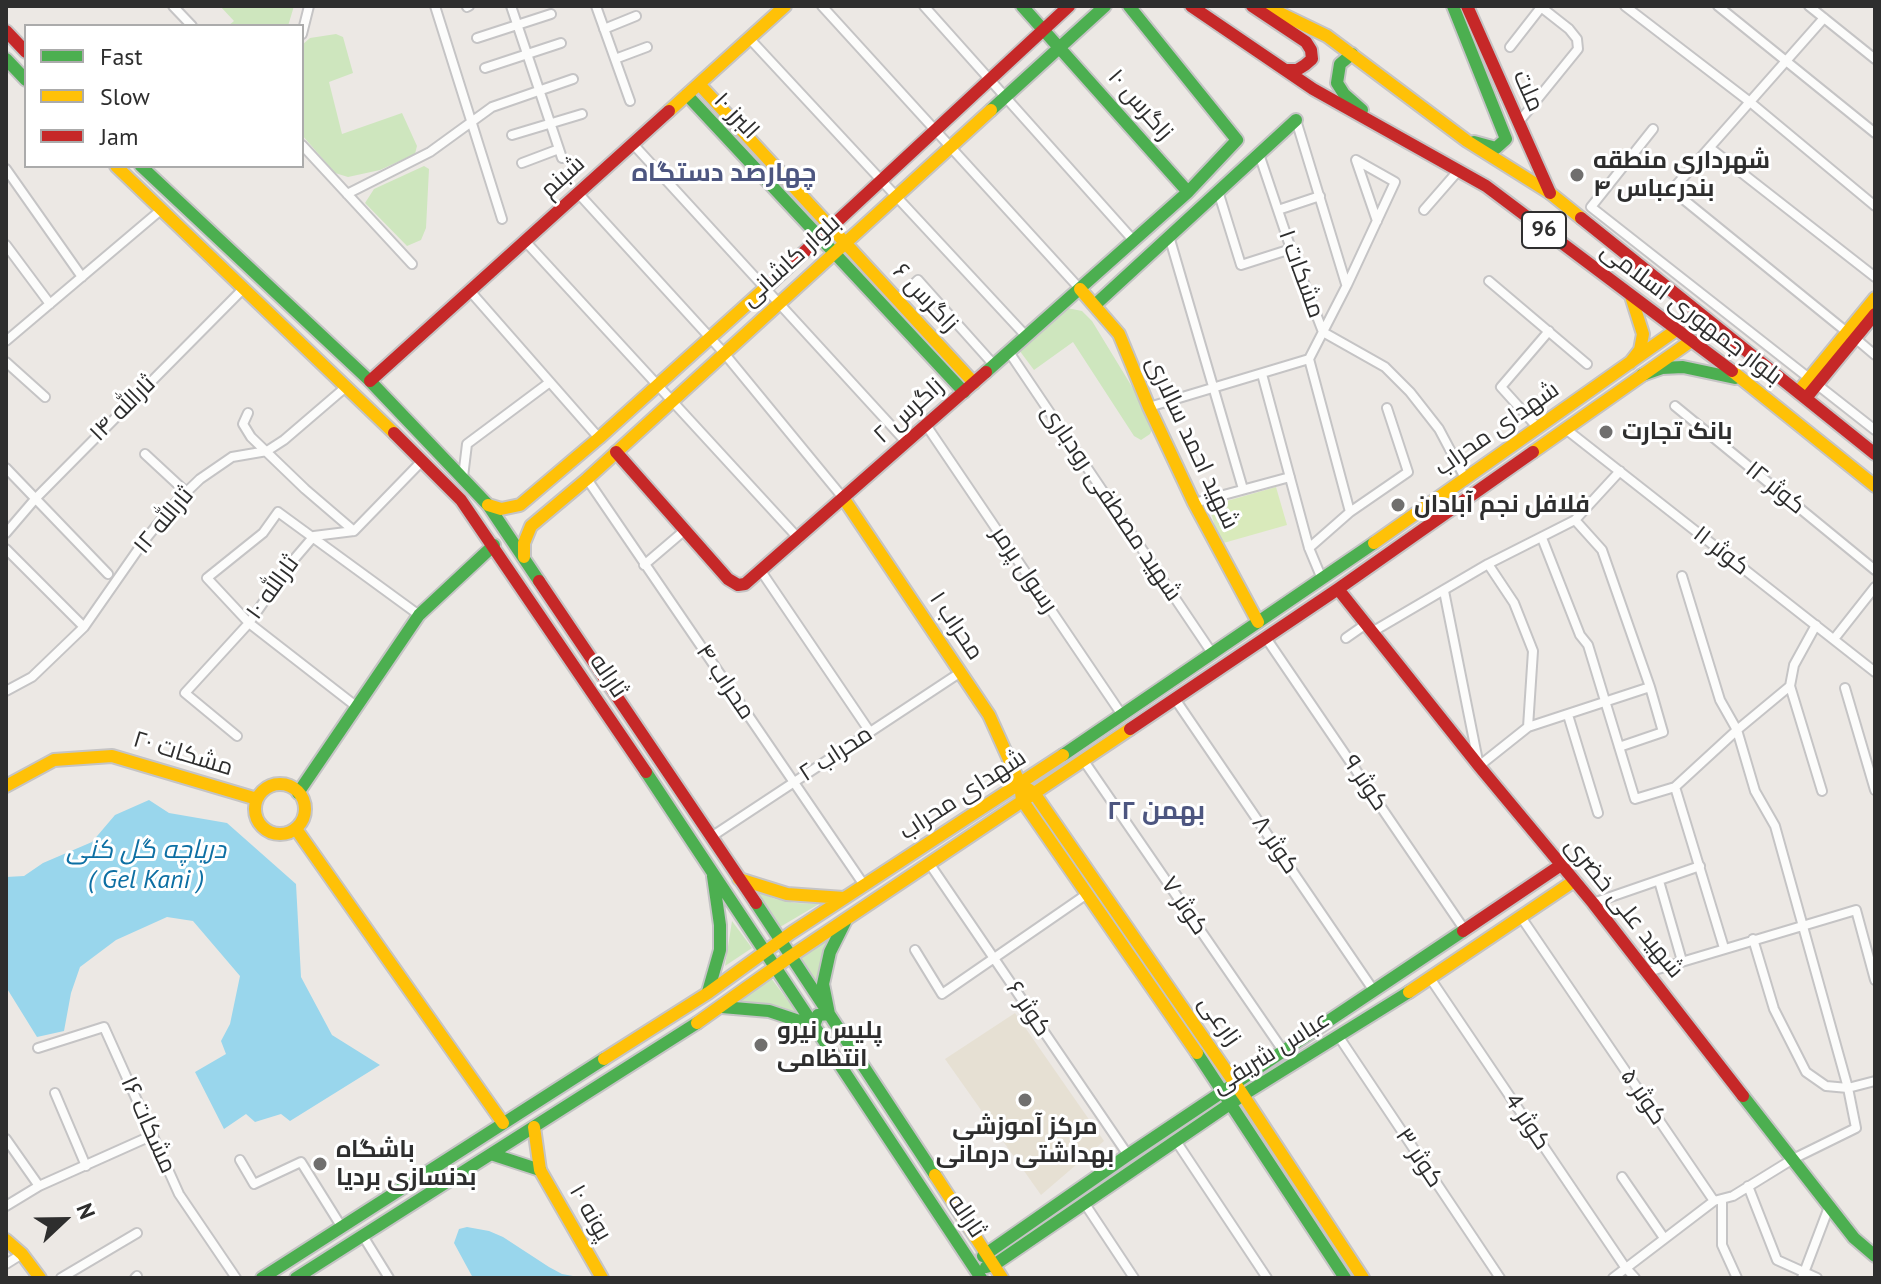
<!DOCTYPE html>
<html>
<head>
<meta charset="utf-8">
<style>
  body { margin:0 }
  #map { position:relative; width:1881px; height:1284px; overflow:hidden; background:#ece8e4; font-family:"PT Sans",sans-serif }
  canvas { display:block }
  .frame { position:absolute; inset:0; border:8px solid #2e2e2e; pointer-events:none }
  .legend { position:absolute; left:24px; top:24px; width:280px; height:144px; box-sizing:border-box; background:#fff; border:2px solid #ababab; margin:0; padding:10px 14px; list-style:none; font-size:24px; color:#2e2e2e }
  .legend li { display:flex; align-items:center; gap:16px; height:40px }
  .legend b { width:40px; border:2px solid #ababab }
  .north { position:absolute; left:24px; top:1180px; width:80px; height:80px; -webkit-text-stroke:6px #fff; paint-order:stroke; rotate:68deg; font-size:22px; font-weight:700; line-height:32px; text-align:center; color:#2e2e2e }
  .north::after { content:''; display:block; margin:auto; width:28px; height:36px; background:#2e2e2e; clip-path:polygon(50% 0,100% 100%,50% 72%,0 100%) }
</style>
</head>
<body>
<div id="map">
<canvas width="1881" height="1284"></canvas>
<div class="frame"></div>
<ul class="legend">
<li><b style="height:10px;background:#4caf50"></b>Fast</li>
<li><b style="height:10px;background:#ffc107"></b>Slow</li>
<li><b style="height:10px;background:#c62828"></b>Jam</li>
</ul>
<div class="north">N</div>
</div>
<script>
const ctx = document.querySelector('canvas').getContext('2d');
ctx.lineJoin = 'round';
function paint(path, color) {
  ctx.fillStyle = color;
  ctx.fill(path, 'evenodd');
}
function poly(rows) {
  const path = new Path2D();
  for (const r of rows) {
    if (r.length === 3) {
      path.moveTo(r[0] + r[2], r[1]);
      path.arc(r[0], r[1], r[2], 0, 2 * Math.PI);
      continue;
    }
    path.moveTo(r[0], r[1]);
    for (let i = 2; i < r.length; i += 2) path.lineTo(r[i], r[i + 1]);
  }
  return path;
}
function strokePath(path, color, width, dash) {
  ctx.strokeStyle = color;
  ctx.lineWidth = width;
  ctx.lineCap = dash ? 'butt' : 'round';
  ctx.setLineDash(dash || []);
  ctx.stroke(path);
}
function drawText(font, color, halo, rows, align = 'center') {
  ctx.font = font + ' "PT Sans",Cairo,sans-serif';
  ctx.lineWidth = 6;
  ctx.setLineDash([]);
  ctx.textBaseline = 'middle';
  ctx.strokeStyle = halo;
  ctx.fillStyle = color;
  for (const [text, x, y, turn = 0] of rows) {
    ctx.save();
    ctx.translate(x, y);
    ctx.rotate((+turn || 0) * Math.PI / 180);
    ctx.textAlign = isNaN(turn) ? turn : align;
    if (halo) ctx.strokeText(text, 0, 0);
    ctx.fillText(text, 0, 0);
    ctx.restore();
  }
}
paint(poly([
  [1015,1013,1104,1141,1041,1195,945,1059]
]), '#e6e0d3');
paint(poly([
  [220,6,294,6,288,26,228,26,234,21],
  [336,34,343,37,353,73,329,82,342,134,402,113,417,146,415,154,380,170,348,177,335,173,302,135,302,45,310,38],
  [424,166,429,169,426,228,421,240,407,246,365,203,374,189],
  [1067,308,1082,311,1092,321,1151,418,1154,426,1150,434,1141,440,1134,436,1073,342,1034,370,1019,350],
  [757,891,775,899,795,903,819,904,780,927],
  [732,921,752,948,725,966],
  [827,941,819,986,800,958],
  [771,978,797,1013,779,1006,735,1004]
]), '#cee6be');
paint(poly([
  [1276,487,1287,525,1220,544,1209,506]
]), '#d9eabb');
paint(poly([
  [149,800,169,813,227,823,296,884,301,977,332,1035,380,1065,290,1121,281,1114,255,1122,246,1114,224,1129,195,1072,226,1054,221,1041,230,1024,240,976,193,921,167,917,116,940,80,967,71,993,64,1031,37,1037,6,987,6,877,24,876,43,863,92,842,115,815],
  [467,1227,489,1231,503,1237,549,1267,562,1274,584,1278,473,1278,454,1243,459,1229]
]), '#99d6ec');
const street = poly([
  [173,6,192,26],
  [435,6,502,219],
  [511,6,562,158],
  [596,6,630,101],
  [822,6,1080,289],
  [924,6,1134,241],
  [1625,6,1750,102,1875,206],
  [1718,6,1875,133],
  [1809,6,1875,59],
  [467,7,469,6],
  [1824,18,1672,190,1848,333],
  [604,29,636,16],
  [302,34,309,6],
  [477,38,551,14],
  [749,38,1026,336],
  [1510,47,1542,6],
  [615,59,647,47],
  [485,68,561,43],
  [1296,120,1346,284],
  [1518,123,1578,49,1577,39,1569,29,1541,7],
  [1653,129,1591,207,1875,430],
  [512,135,582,114],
  [633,144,907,443],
  [302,145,412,264],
  [1710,148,1875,277],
  [1259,154,1291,249,1323,332,1385,367,1410,392,1439,429,1465,478],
  [522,163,559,149],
  [6,169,82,277],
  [1218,191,1241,265,1291,249],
  [578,193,724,353,844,499],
  [347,194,430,152,492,107,573,79],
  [1278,210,1320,196],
  [1424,210,1458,171],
  [1169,236,1243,489],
  [525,241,799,539],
  [6,245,50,304],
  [1489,281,1587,364],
  [470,291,599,438],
  [897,300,918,280,994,365],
  [1855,338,1875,355],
  [6,341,162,209],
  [1009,352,1212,653],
  [1309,359,1350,512,1408,472,1387,408],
  [6,362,45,397],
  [1262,374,1309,548,1322,579],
  [1675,406,1875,570],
  [1149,407,1309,359,1347,285,1395,182,1356,160,1377,221],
  [248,413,243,424,251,437,305,489,354,531],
  [926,425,1122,715],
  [1538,428,1501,387,1549,331],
  [1567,430,1875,672],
  [145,454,186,492],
  [6,468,108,574],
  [463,477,467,444,550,382],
  [587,479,864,885],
  [1194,503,1290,477],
  [6,533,36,498,244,288],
  [1542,538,1580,635,1588,645,1635,799,1675,787,1737,730,1720,700,1682,576],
  [1309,548,1350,512],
  [6,549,84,627],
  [644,565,685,530],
  [761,571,870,732],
  [1444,591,1479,766,1528,727,1533,651,1514,603,1488,564],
  [1816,625,1794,665,1790,686,1822,791],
  [1372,632,1488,564,1575,520],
  [1266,638,1464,929],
  [1346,638,1366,624],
  [1834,639,1875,587],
  [1845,688,1875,790],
  [6,691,32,677,84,627,144,541,174,504,200,479,232,457,267,451,284,440,347,386],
  [1175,699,1374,991],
  [357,707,249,623,207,578,263,533,278,512,419,615],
  [1568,715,1598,813],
  [1528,727,1650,687,1602,550,1575,520,1620,471],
  [237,736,185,693,249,623,290,564,314,536,354,531,422,461],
  [1619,747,1663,732,1650,687],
  [1084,761,1284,1052],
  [1675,787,1724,948],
  [711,837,961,672],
  [929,863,1128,1155],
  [1659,881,1682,961],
  [1593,903,1700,866],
  [1521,917,1714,1201,1733,1196,1793,1159,1856,1128,1848,1088,1775,826,1755,791,1737,730,1790,686],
  [1753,939,1774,1009,1806,1072,1826,1086,1848,1088,1875,1081],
  [915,950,942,994,1087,894],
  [1648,972,1856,910,1875,980],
  [1430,978,1625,1267,1635,1278],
  [1339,1037,1500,1278],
  [38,1048,104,1027,179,1194,236,1278],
  [55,1093,86,1166],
  [6,1139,39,1186,6,1206],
  [1176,1141,1267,1278],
  [240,1160,254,1184,301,1162,341,1226],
  [1622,1177,1664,1238],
  [39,1186,153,1135],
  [1748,1186,1777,1260,1817,1278],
  [1722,1199,1722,1245,1737,1278],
  [1085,1204,1134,1278],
  [363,1236,389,1278],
  [6,1264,22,1254],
  [61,1278,137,1233],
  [135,1278,137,1276],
  [1613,1278,1714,1201],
  [1802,1278,1829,1207]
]);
const fast = poly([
  [1022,6,1188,192],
  [1453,6,1506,139,1496,148,1474,142],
  [1352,54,1340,64,1337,83,1344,94,1362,110],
  [6,59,26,80],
  [687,95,964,392],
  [991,110,1105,6],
  [141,166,370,381,488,505,539,581],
  [1096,304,1296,120],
  [986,372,1188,192,1237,140,1129,6],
  [1642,375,1662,368,1683,367,1735,378],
  [1063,755,1374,543],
  [646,772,981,1278],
  [298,793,419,615,494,545],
  [756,903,935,1175],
  [708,992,720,950,720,925,713,876],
  [722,1007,769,1011,814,1026,818,1015,829,1014,823,984,830,952,845,922],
  [1197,1053,1345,1278],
  [1743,1096,1854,1238,1875,1256],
  [491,1154,540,1170],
  [983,1256,1128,1155,1463,931],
  [986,1267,994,1265,1243,1095,1409,992],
  [262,1278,604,1059],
  [296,1278,697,1023]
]);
const slow = poly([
  [1265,6,1327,36,1467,141,1550,193,1581,218],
  [699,84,974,383],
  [669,111,785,6],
  [116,166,394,433],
  [1080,289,1119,334,1149,407,1194,503,1258,622],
  [1630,363,1640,350,1643,334,1631,296],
  [1732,371,1875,486],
  [1798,392,1875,298],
  [1533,452,1691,341],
  [844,499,989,715,1020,784,1022,800,1197,1053],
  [488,505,501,509,520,505,599,438,773,281],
  [1374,543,1676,330],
  [524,557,524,543,531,526,587,479,991,110],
  [280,809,25],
  [6,786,54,760,112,756,257,799],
  [1028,789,1034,793,1243,1095,1363,1278],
  [296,829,503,1123],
  [739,879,787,894,844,898],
  [1409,992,1574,881],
  [697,1023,791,956,1130,729],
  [604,1059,708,993,791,933,1063,755],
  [534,1127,540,1170,602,1278],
  [935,1175,1002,1278],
  [6,1240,22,1254,40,1278]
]);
const jam = poly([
  [1191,6,1313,89,1486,186,1732,371],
  [1252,6,1306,42,1311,50,1312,59,1305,65,1297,70,1287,70],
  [1467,6,1550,193],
  [6,31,26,52],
  [1581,218,1875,454],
  [773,281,1069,6],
  [370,381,669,111],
  [1806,398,1875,314],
  [394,433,461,500,646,772],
  [616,452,728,579,738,585,745,584,986,372],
  [539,581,756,903],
  [1338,589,1479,766,1593,903,1743,1096],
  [1130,729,1338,589,1533,452],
  [1463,931,1561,865]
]);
strokePath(street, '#c5c4c5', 12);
strokePath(fast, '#c5c4c5', 16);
strokePath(slow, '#c5c4c5', 16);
strokePath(jam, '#c5c4c5', 16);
strokePath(street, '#fcfcfb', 8);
strokePath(fast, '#4caf50', 12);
strokePath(slow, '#ffc107', 12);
strokePath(jam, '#c62828', 12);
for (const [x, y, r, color] of [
  [1577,175,8,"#706f6e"],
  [1606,432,8,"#706f6e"],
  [1398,505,8,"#706f6e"],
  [761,1045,8,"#706f6e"],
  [1025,1100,8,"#706f6e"],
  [320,1164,8,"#706f6e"]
]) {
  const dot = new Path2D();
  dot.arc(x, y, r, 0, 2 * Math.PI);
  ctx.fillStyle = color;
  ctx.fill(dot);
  strokePath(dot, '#fff', 3);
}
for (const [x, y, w] of [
  [1544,230,44]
]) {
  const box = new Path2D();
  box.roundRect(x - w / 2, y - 18, w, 36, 6);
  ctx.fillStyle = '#fff';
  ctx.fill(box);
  strokePath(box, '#2e2e2e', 2);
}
drawText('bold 22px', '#2e2e2e', null, [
  ["96",1544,230]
]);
drawText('24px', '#2e2e2e', '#fff', [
  ["ملت",1528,91,66],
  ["زاگرس ۱۰",1140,105,49],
  ["البرز ۱۰",736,116,47],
  ["شبنم",563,177,-42],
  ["بلوار کاشانی",791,261,-42],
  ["مشکات ۱",1301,274,70],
  ["زاگرس ۶",925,298,47],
  ["بلوار جمهوری اسلامی",1691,314,37],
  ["ثارالله ۱۴",123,409,-45],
  ["زاگرس ۲",909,411,-42],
  ["شهدای محراب",1497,429,-35],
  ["شهید احمد سالاری",1192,443,65],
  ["کوثر ۱۲",1775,488,39],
  ["شهید مصطفی رودباری",1111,503,56],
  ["ثارالله ۱۲",164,521,-50],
  ["کوثر ۱۱",1721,551,38],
  ["رسول پرمر",1024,570,56],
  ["ثارالله ۱۰",273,588,-54],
  ["محراب ۱",956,626,56],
  ["ثاراله",608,676,56],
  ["محراب ۴",725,682,56],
  ["مشکات ۲۰",183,754,17],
  ["محراب ۲",836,754,-33],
  ["کوثر ۹",1365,783,56],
  ["شهدای محراب",963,795,-33],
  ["کوثر ۸",1275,845,56],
  ["کوثر ۷",1184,906,56],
  ["شهید علی خضری",1624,908,51],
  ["کوثر ۶",1028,1009,56],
  ["زارعی",1219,1021,55],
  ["عباس شریفی",1271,1053,-32],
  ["کوثر ۵",1643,1097,56],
  ["کوثر 4",1527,1122,56],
  ["مشکات ۱۶",148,1125,66],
  ["کوثر ۳",1419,1158,56],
  ["پونه ۱۰",590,1213,60],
  ["ثاراله",966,1216,56]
]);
drawText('bold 24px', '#2e2e2e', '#fff', [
  ["شهرداری منطقه",1593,161],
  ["۴ بندرعباس",1593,189],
  ["بانک تجارت",1622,432],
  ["فلافل نجم آبادان",1414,505],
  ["پلیس نیرو",777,1031],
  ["انتظامی",777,1059],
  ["مرکز آموزشی",1025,1127,"center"],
  ["بهداشتی درمانی",1025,1155,"center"],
  ["باشگاه",336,1150],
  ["بدنسازی بردیا",336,1178]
], 'left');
drawText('bold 26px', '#4d5680', '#fff', [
  ["چهارصد دستگاه",724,174],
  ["۲۲ بهمن",1156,812]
]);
drawText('italic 26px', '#0d6fa3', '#fff', [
  ["دریاچه گل کنی",146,851],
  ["( Gel Kani )",146,881]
]);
</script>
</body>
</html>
